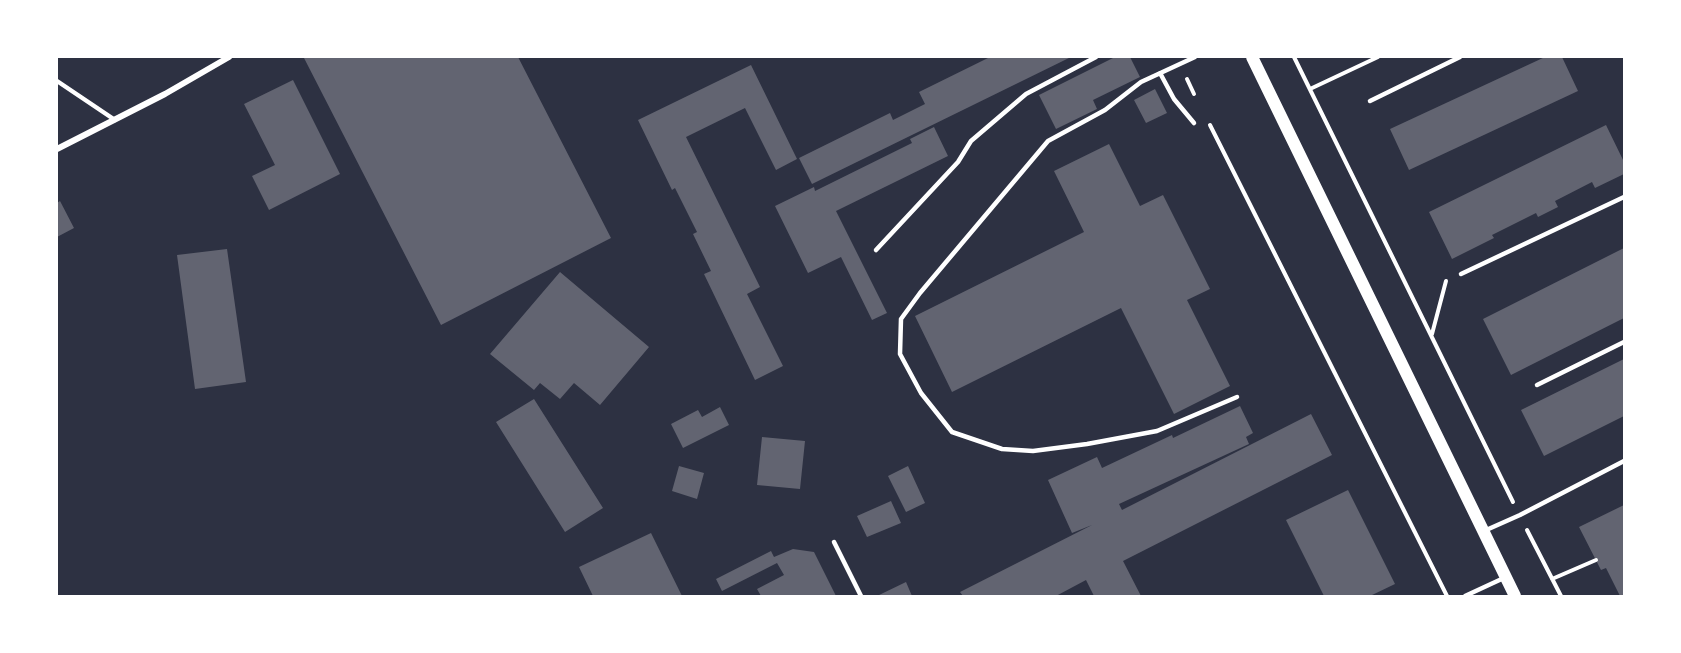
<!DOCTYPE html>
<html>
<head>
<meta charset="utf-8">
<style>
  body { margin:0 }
  #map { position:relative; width:1681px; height:653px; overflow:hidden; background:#2d3142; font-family:"PT Sans Narrow",sans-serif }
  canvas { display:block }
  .frame { position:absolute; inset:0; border:58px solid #fff; pointer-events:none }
</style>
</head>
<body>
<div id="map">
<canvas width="1681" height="653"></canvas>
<div class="frame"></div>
</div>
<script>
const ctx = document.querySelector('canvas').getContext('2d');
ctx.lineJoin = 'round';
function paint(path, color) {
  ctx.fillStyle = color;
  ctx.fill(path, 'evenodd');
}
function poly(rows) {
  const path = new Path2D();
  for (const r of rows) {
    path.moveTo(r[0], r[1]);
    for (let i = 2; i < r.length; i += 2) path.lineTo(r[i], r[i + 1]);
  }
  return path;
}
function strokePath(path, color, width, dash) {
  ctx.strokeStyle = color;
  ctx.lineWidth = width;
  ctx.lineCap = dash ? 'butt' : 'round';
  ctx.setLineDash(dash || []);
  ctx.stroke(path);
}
paint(poly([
  [518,57,611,238,441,325,304,58],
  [990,57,1071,57,812,184,799,158,890,113,893,120,925,104,919,92],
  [1115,57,1130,57,1140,77,1093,100,1097,109,1056,129,1039,95],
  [1545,57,1562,57,1578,91,1409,170,1390,129],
  [751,65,797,159,776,170,745,108,686,137,760,287,747,294,783,366,755,380,704,274,711,271,693,234,697,232,675,188,672,190,638,120],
  [293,80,340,174,269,210,252,176,275,165,244,104],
  [1155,89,1167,113,1146,123,1134,100],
  [1606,125,1624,162,1624,174,1595,188,1592,182,1555,201,1558,207,1538,217,1536,213,1492,235,1494,238,1452,259,1429,212],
  [934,127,948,156,836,211,887,313,872,320,841,257,808,273,775,206,814,187,815,191,912,143,910,139],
  [1109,144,1140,206,1163,195,1210,289,1187,300,1230,386,1174,414,1121,308,952,392,915,316,1084,232,1054,171],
  [60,201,74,228,57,237,57,203],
  [1624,248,1624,318,1511,375,1483,319],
  [227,249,246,382,195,389,177,255],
  [560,272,649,347,600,405,574,383,560,399,540,383,534,390,490,354],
  [1624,359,1624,416,1544,456,1521,410],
  [534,399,603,508,565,532,496,422],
  [1240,406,1253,433,1246,437,1249,444,1119,504,1122,510,1311,414,1332,455,1123,561,1141,596,1094,596,1086,580,1056,596,963,596,960,592,1092,525,1072,533,1048,480,1097,457,1102,468,1172,435,1173,438],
  [720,407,729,425,683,448,671,424,698,410,702,417],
  [762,437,805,441,800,489,757,485],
  [679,466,704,473,697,499,672,491],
  [908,466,925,503,906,512,888,476],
  [1348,490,1395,584,1370,596,1324,596,1286,520],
  [891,501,901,523,867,537,857,516],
  [1624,505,1624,596,1620,596,1606,568,1601,570,1579,527],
  [651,533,682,596,593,596,579,567],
  [793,549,814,552,836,596,761,596,757,589,784,575,777,563,722,591,716,579,771,551,774,557],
  [906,582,912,596,877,596]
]), '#626471');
strokePath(poly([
  [1294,57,1513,502],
  [1187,79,1194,94],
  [1310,89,1378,57],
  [1210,125,1447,596],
  [1432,334,1446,281],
  [1527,530,1561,596],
  [1552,579,1596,560]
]), '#fff', 4);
strokePath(poly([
  [1195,57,1141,82,1105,110,1048,141,920,293,901,319,900,354,921,393,952,432,1002,449,1033,451,1087,444,1157,431,1237,397],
  [1160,73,1174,99,1194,123],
  [57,81,115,120],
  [1370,101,1460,57],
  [876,250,958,162,971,141,1026,94,1096,57],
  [1461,274,1624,197],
  [1537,385,1624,342],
  [1484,531,1520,515,1624,461],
  [834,542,861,596],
  [1465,596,1506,577]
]), '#fff', 4.5);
strokePath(poly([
  [57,149,165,94,229,57]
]), '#fff', 6);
strokePath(poly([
  [1252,57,1515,596]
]), '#fff', 12);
</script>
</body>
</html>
